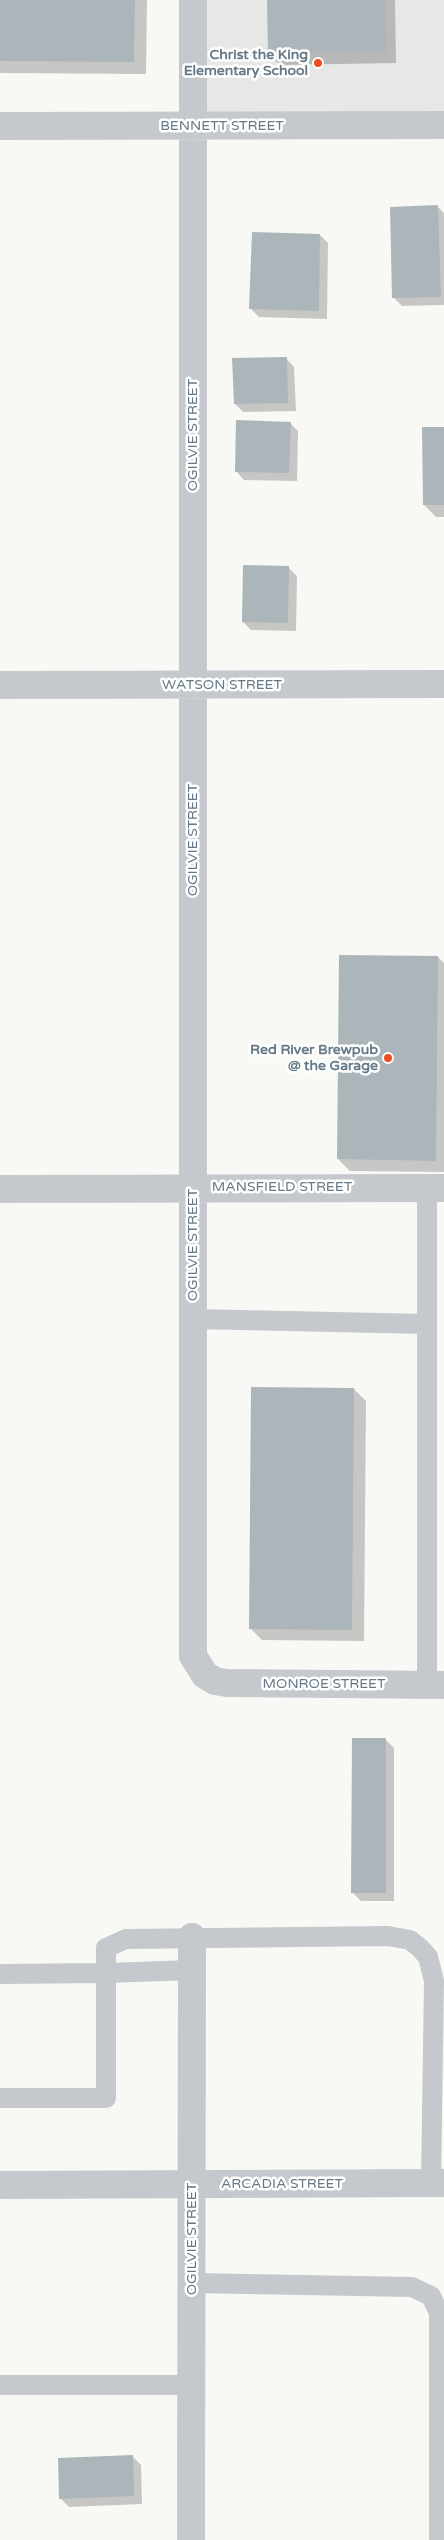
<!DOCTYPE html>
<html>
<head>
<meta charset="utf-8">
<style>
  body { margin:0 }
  canvas { display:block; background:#f8f8f5 }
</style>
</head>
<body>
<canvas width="444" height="2540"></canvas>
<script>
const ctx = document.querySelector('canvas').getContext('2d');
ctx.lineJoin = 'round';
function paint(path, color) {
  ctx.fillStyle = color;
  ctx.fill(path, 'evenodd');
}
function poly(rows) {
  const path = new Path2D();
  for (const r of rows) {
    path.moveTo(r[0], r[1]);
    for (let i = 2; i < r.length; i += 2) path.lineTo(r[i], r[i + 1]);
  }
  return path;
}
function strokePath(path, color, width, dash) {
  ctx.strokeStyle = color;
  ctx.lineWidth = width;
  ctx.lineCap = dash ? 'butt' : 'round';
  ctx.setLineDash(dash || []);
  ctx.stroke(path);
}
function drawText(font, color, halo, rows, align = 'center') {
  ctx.font = font + ' "Varela Round",sans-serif';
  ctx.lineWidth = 5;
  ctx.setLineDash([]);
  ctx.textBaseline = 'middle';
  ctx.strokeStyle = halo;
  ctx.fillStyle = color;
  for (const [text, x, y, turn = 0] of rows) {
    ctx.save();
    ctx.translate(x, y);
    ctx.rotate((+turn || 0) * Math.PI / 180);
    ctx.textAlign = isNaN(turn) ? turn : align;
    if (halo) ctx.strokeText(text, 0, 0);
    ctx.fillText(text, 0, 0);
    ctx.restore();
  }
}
paint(poly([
  [193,0,444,0,444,125,193,127]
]), '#e6e7e6');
paint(poly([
  [0,0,147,0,146,74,0,73],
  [268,0,395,0,396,63,280,65,269,54],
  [437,206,444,213,444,305,402,306,394,298],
  [320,235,328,243,327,319,259,317,251,309],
  [286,358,294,367,296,411,243,412,235,404],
  [290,423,298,431,297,481,244,480,236,471],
  [444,428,444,517,436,517,424,505],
  [288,567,297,576,296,631,251,630,243,622],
  [438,957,444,963,444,1172,350,1171,338,1159],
  [354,1389,366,1401,364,1641,262,1640,250,1628],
  [386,1740,394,1748,394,1901,361,1901,353,1893],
  [133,2457,141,2465,142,2504,69,2507,60,2498]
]), '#0003');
paint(poly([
  [0,0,135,0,134,62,0,61],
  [267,0,385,0,386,52,268,54],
  [438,205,441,297,392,298,390,207],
  [252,232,320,234,319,311,249,309],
  [287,357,288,403,234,404,232,358],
  [236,420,291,422,289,473,235,472],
  [422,427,444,427,444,505,423,505],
  [243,565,289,566,288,623,242,622],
  [339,955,438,956,436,1161,337,1159],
  [251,1387,354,1388,352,1630,249,1629],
  [352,1738,386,1738,386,1893,351,1893],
  [133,2455,134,2496,59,2499,58,2458]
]), '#acb5ba');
strokePath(poly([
  [427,1188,427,1685],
  [193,1319,427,1324],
  [192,1970,106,1973,106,1948,126,1939,388,1936,410,1940,420,1948,428,1957,434,1981,431,2183],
  [0,1974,106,1973,106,2098,0,2098],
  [192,2283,412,2287,431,2296,439,2313,439,2540],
  [0,2385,192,2385]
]), '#c5c9cd', 20);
strokePath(poly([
  [193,0,193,1656,205,1675,215,1681,227,1683,444,1685],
  [0,126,444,125],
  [0,685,444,684],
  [0,1189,444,1188],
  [0,2185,444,2183],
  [191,2540,192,1937]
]), '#c5c9cd', 28);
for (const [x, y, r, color] of [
  [318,63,5,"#ee4d1f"],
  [388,1058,5,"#ee4d1f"]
]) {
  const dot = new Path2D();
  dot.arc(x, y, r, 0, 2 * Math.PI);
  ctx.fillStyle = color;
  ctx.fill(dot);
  strokePath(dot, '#fff', 2);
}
drawText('bold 14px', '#657988', '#fff', [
  ["Christ the King",308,55],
  ["Elementary School",308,71],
  ["Red River Brewpub",378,1050],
  ["@ the Garage",378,1066]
], 'right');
drawText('14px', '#657988', '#fff', [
  ["BENNETT STREET",222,126],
  ["OGILVIE STREET",193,435,-90],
  ["WATSON STREET",222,685],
  ["OGILVIE STREET",193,840,-90],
  ["MANSFIELD STREET",282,1187],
  ["OGILVIE STREET",193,1245,-90],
  ["MONROE STREET",324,1684],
  ["ARCADIA STREET",282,2184],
  ["OGILVIE STREET",192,2239,-90]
]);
</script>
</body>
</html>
